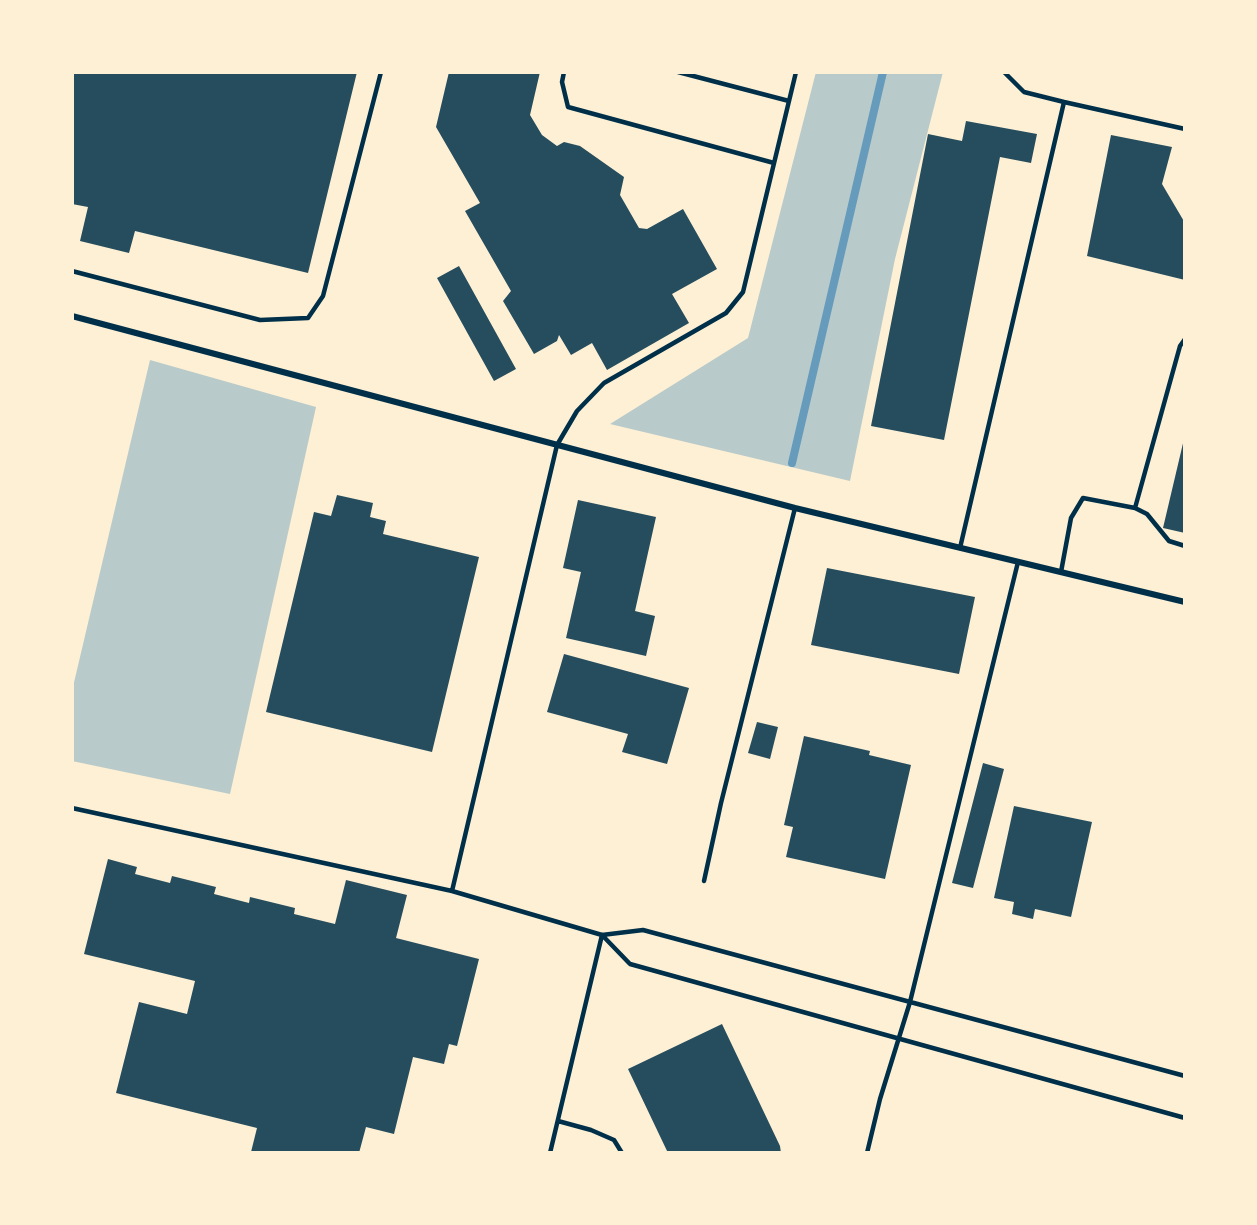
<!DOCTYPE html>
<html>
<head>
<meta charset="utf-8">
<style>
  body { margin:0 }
  #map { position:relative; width:1257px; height:1225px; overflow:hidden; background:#fdf0d5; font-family:Figtree,sans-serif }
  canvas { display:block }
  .frame { position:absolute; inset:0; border:74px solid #fdf0d5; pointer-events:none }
</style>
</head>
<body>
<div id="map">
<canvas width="1257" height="1225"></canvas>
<div class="frame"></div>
</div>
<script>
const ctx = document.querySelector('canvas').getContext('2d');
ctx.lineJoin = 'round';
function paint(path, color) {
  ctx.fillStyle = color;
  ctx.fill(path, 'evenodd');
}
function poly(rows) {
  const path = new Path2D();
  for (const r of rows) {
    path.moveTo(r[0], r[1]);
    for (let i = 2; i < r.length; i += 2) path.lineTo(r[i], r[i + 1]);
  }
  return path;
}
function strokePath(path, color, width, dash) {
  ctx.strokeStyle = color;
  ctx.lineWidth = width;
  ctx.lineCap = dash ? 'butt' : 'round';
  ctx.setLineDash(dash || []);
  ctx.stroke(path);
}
paint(poly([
  [816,72,943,72,895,259,850,481,610,424,748,338],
  [150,360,316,407,230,794,72,761,72,691]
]), '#b9caca');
strokePath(poly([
  [792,463,883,72]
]), '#669bbc', 8);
paint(poly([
  [72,72,357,72,308,273,135,231,129,253,80,241,88,207,72,204],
  [449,72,540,72,530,115,542,135,557,146,564,142,580,146,624,177,620,195,639,228,647,229,683,209,717,269,672,294,689,323,607,370,592,343,571,355,559,335,557,341,534,354,503,301,511,291,465,211,480,203,436,127],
  [966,121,1037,134,1031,163,1000,157,944,440,871,426,928,134,962,141],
  [1111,135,1172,147,1162,184,1185,223,1185,280,1087,256],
  [459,266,516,369,494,381,437,278],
  [1184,439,1185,439,1185,533,1163,528],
  [337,495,373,503,370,517,386,521,383,534,479,557,432,752,266,712,314,512,331,516],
  [578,500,656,517,635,611,655,616,646,656,566,638,581,572,563,568],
  [827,568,975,597,959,674,811,645],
  [564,654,689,688,667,764,622,752,628,734,547,712],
  [757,722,778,727,770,759,748,753],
  [804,736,870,751,869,755,911,765,885,879,786,857,793,827,784,825],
  [983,763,1004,769,973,888,952,883],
  [1014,806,1092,822,1071,917,1035,909,1033,919,1012,914,1014,902,994,898],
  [108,859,137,867,135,874,170,883,172,876,216,887,214,894,249,903,250,897,295,908,294,914,335,924,346,880,407,895,396,938,479,959,457,1046,449,1044,444,1064,413,1057,394,1134,366,1127,359,1153,257,1153,251,1152,257,1128,116,1093,139,1002,187,1014,195,981,84,954],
  [722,1024,780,1146,781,1153,668,1153,628,1069]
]), '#264d5e');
strokePath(poly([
  [564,72,562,82,568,107,774,163],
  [678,72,789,101],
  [1004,72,1024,92,1064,102],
  [72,271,260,320,308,318,323,296,381,72],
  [1135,508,1180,346,1185,339],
  [960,548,1064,102,1185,129],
  [1061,572,1071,518,1083,498,1135,508,1147,514,1169,541,1185,546],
  [72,808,452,891,602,935,550,1153],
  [704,881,721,803,795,508],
  [452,891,557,445,577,411,604,383,726,313,743,292,796,72],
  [602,935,630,964,1185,1118],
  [602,935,643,930,1185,1076],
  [558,1121,591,1130,614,1140,622,1153],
  [867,1153,880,1099,910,1002,1018,562]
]), '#003049', 4.5);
strokePath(poly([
  [72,316,795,508,1185,602]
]), '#003049', 6);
</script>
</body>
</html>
